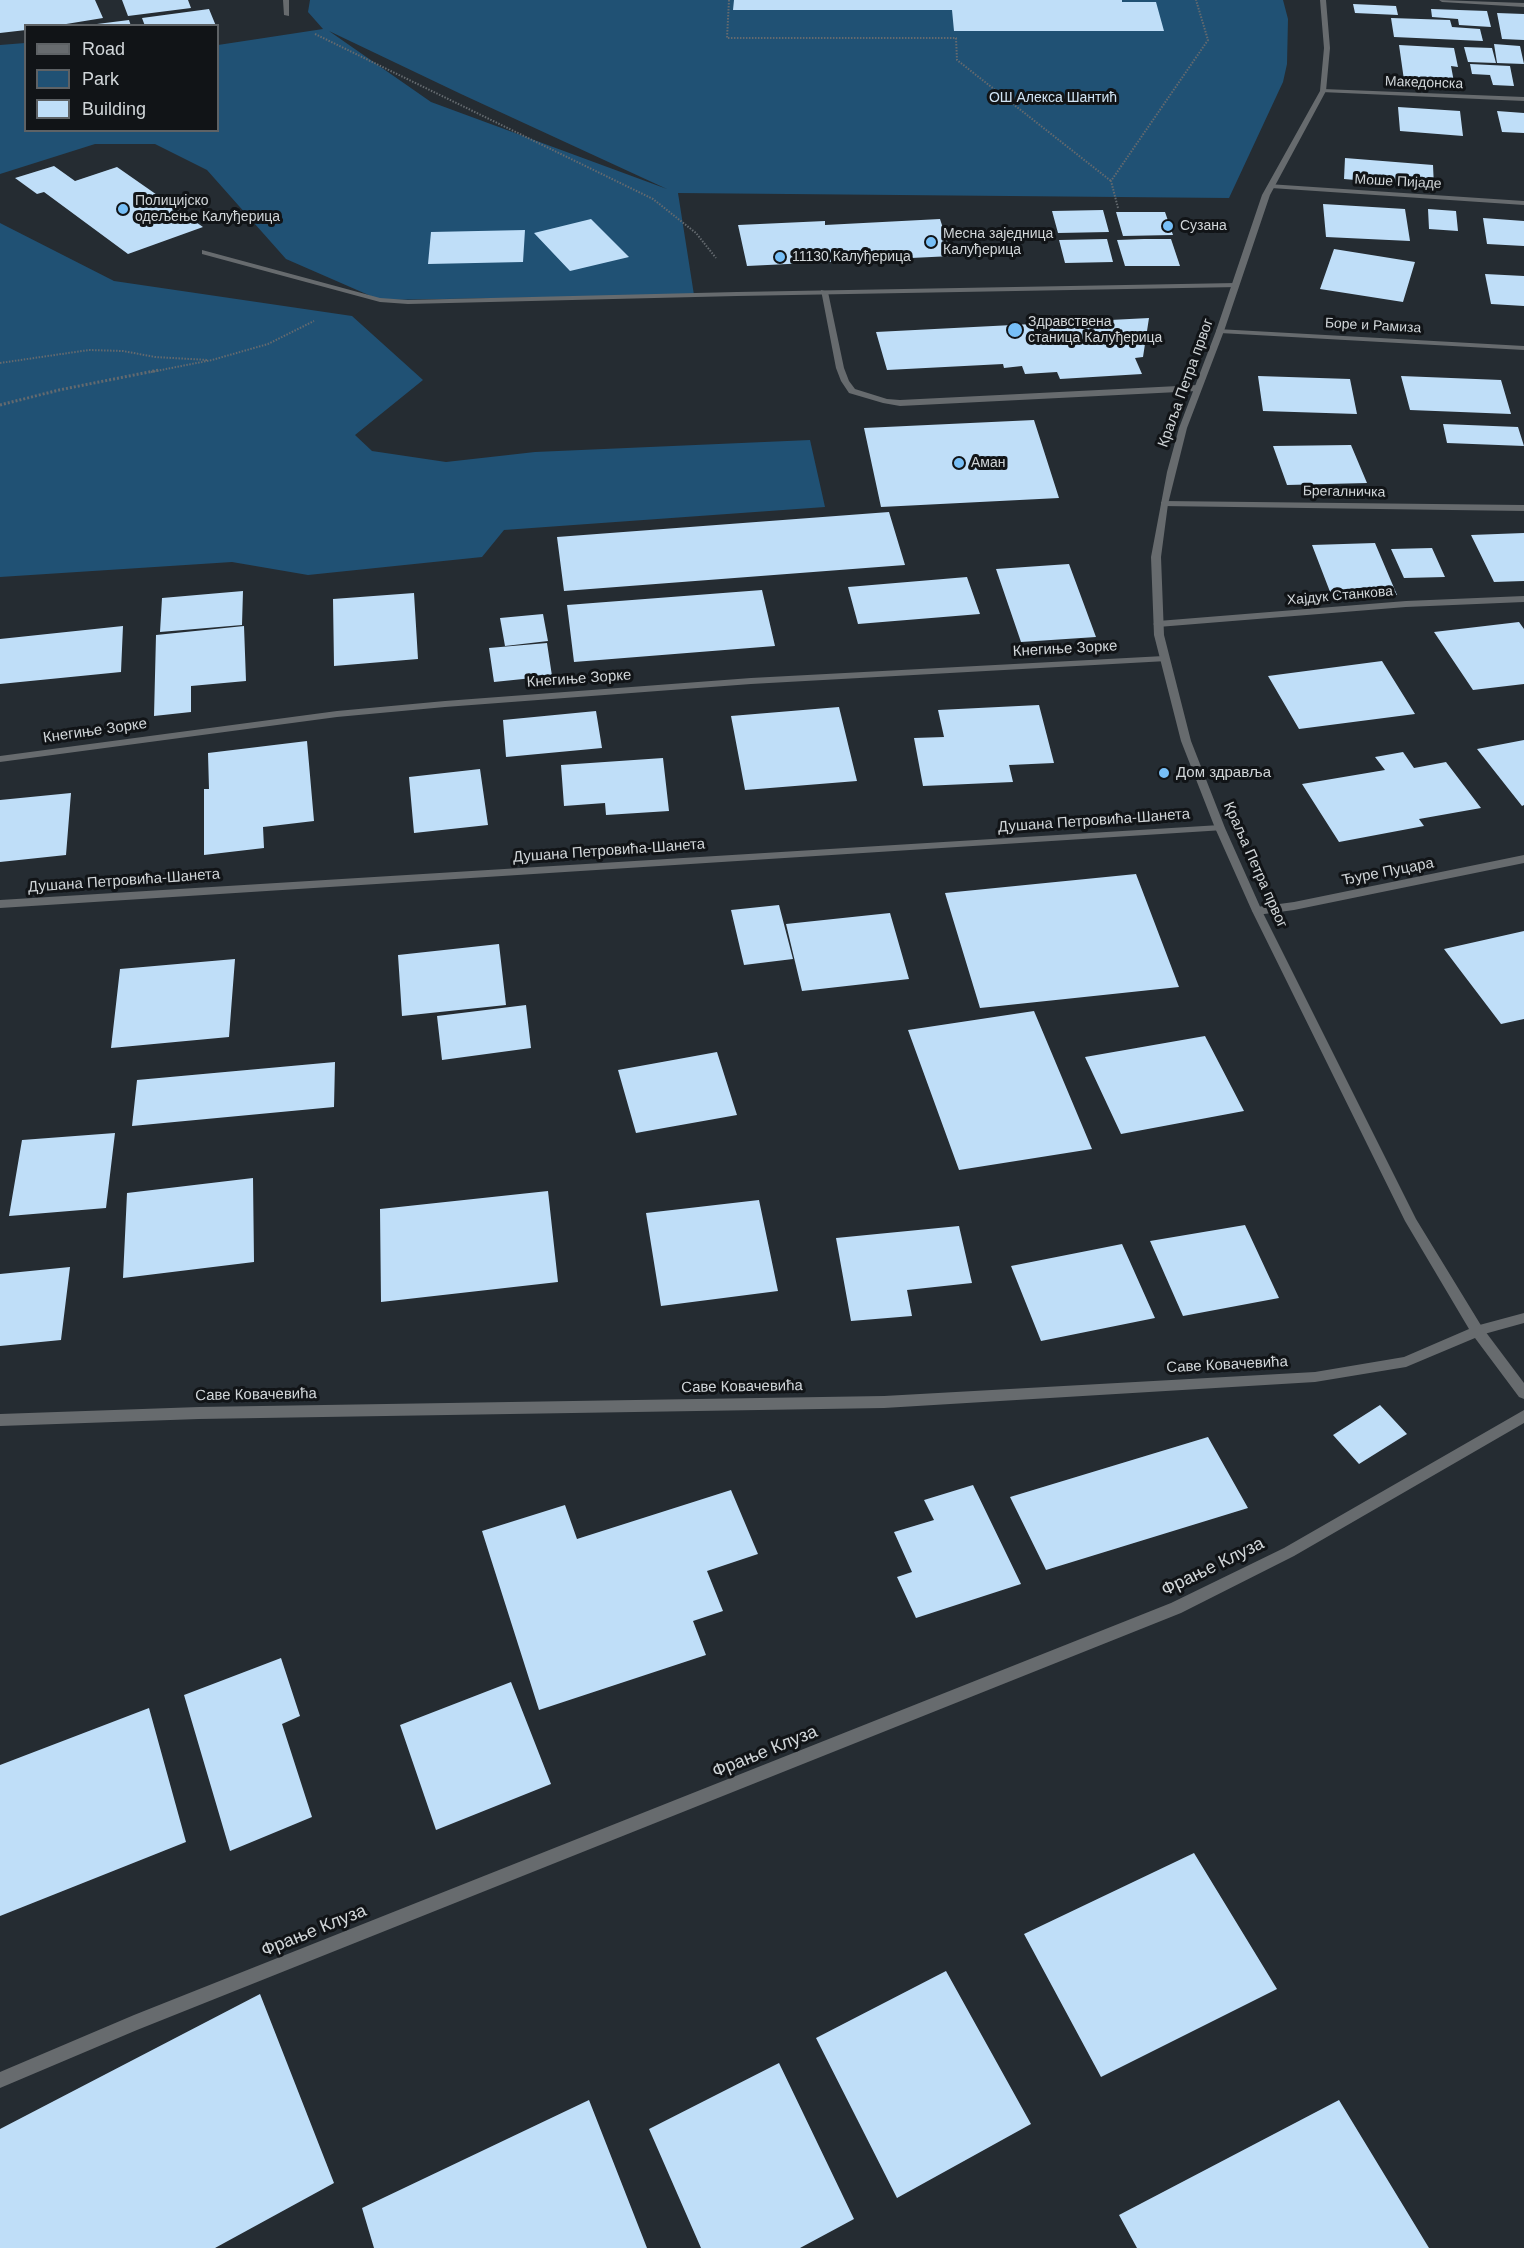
<!DOCTYPE html>
<html>
<head>
<meta charset="utf-8">
<style>
  body { margin:0 }
  #map { position:relative; width:1524px; height:2248px; overflow:hidden; background:#252c32; font-family:Helvetica,sans-serif }
  canvas { display:block }
  .legend { position:absolute; left:24px; top:24px; width:195px; height:108px; box-sizing:border-box; background:#111417; border:2px solid #5e6265; margin:0; padding:8px 10px; list-style:none; font-size:18px; color:#d1d6d9 }
  .legend li { display:flex; align-items:center; gap:12px; height:30px }
  .legend b { width:30px; border:2px solid #5e6265 }
</style>
</head>
<body>
<div id="map">
<canvas width="1524" height="2248"></canvas>
<ul class="legend">
<li><b style="height:8px;background:#676b6e"></b>Road</li>
<li><b style="height:16px;background:#205174"></b>Park</li>
<li><b style="height:16px;background:#bfdef8"></b>Building</li>
</ul>
</div>
<script>
const ctx = document.querySelector('canvas').getContext('2d');
ctx.lineJoin = 'round';
function paint(path, color) {
  ctx.fillStyle = color;
  ctx.fill(path, 'evenodd');
}
function poly(rows) {
  const path = new Path2D();
  for (const r of rows) {
    path.moveTo(r[0], r[1]);
    for (let i = 2; i < r.length; i += 2) path.lineTo(r[i], r[i + 1]);
  }
  return path;
}
function strokePath(path, color, width, dash) {
  ctx.strokeStyle = color;
  ctx.lineWidth = width;
  ctx.lineCap = dash ? 'butt' : 'round';
  ctx.setLineDash(dash || []);
  ctx.stroke(path);
}
function drawText(font, color, halo, rows, align = 'center') {
  ctx.font = font + ' Helvetica,sans-serif';
  ctx.lineWidth = 6;
  ctx.setLineDash([]);
  ctx.textBaseline = 'middle';
  ctx.strokeStyle = halo;
  ctx.fillStyle = color;
  for (const [text, x, y, turn = 0] of rows) {
    ctx.save();
    ctx.translate(x, y);
    ctx.rotate((+turn || 0) * Math.PI / 180);
    ctx.textAlign = isNaN(turn) ? turn : align;
    if (halo) ctx.strokeText(text, 0, 0);
    ctx.fillText(text, 0, 0);
    ctx.restore();
  }
}
paint(poly([
  [310,0,1283,0,1288,19,1287,64,1283,82,1229,198,678,193,694,295,380,300,286,259,207,170,155,144,95,144,0,174,0,45,25,43,26,130,218,130,218,45,323,29,308,12],
  [329,31,461,94,667,189,431,102],
  [0,223,114,281,352,316,423,380,355,435,372,451,446,462,535,452,810,440,825,507,504,530,482,557,308,575,232,562,0,577]
]), '#205174');
paint(poly([
  [0,0,95,0,103,18,54,26,26,26,26,30,0,33],
  [122,0,188,0,191,8,128,16],
  [734,0,1122,0,1122,2,1156,2,1164,31,954,31,952,10,733,10],
  [1353,4,1396,6,1398,15,1355,13],
  [209,9,216,26,145,26,142,18],
  [1431,9,1487,11,1491,27,1459,25,1458,19,1432,17],
  [1497,13,1524,14,1524,40,1502,39],
  [1391,18,1450,20,1452,27,1480,29,1483,41,1394,37],
  [129,20,131,26,97,26,97,24],
  [1494,44,1520,46,1524,64,1497,63],
  [1399,45,1454,48,1458,67,1451,66,1454,82,1404,80],
  [1464,47,1492,48,1496,63,1468,62],
  [1470,64,1510,66,1514,86,1493,85,1490,75,1472,74],
  [1398,107,1460,111,1463,136,1400,131],
  [1497,111,1524,113,1524,133,1502,132],
  [1345,158,1433,165,1434,187,1344,179],
  [54,166,75,181,117,167,203,227,128,254,44,192,37,194,15,178],
  [1323,204,1405,209,1410,241,1326,237],
  [1428,209,1456,211,1458,231,1429,229],
  [1103,210,1109,232,1058,233,1052,211],
  [1116,212,1165,212,1173,235,1123,236],
  [1483,218,1524,221,1524,246,1487,244],
  [591,219,629,257,570,271,534,233],
  [940,219,952,256,747,266,738,225,825,221,825,225],
  [525,230,523,262,428,264,431,232],
  [1107,239,1113,262,1065,263,1059,240],
  [1144,239,1171,239,1180,266,1125,266,1117,240],
  [1334,249,1415,262,1403,302,1320,289],
  [1485,274,1524,276,1524,306,1491,304],
  [1149,318,1143,357,1135,358,1142,374,1060,379,1057,372,1025,374,1022,366,1004,368,1003,364,887,370,876,332],
  [1258,376,1350,379,1357,414,1263,411],
  [1401,376,1501,380,1511,414,1410,410],
  [1034,420,1059,498,881,507,864,428],
  [1443,424,1518,427,1524,446,1447,443],
  [1351,445,1367,483,1287,485,1273,446],
  [889,512,905,565,564,591,557,537],
  [1524,533,1524,581,1494,582,1471,535],
  [1375,543,1397,595,1332,597,1312,545],
  [1432,548,1445,577,1404,578,1391,549],
  [1069,564,1096,637,1021,642,996,569],
  [967,577,980,614,858,624,848,587],
  [762,590,775,646,574,662,567,605],
  [243,591,242,625,160,632,162,598],
  [414,593,418,659,334,666,333,599],
  [543,614,548,641,505,646,500,618],
  [1519,622,1524,629,1524,684,1473,690,1434,632],
  [123,626,121,672,0,684,0,639],
  [244,626,246,681,191,686,191,712,154,716,156,635],
  [547,643,552,676,494,682,489,648],
  [1382,661,1415,714,1299,729,1268,676],
  [1039,705,1054,763,1009,765,1013,782,923,786,914,738,944,737,938,710],
  [839,707,857,781,745,790,731,716],
  [596,711,602,748,506,757,503,720],
  [1524,740,1524,805,1522,806,1477,749],
  [307,741,314,821,263,827,264,848,204,855,204,789,209,789,208,753],
  [1403,752,1414,768,1446,762,1481,808,1419,819,1424,826,1339,842,1302,784,1385,770,1375,757],
  [663,758,669,811,606,815,605,803,564,806,561,765],
  [480,769,488,825,414,833,409,777],
  [71,793,66,855,0,862,0,800],
  [1136,874,1179,987,980,1008,945,893],
  [779,905,793,959,744,965,731,910],
  [890,913,909,979,802,991,786,924],
  [1524,931,1524,1019,1501,1024,1444,949],
  [499,944,506,1005,402,1016,398,955],
  [235,959,229,1037,111,1048,120,969],
  [526,1005,531,1048,442,1060,437,1016],
  [1034,1011,1092,1149,959,1170,908,1030],
  [1205,1036,1244,1111,1121,1134,1085,1057],
  [717,1052,737,1115,636,1133,618,1070],
  [335,1062,334,1107,132,1126,137,1080],
  [115,1133,106,1208,9,1216,22,1140],
  [253,1178,254,1262,123,1278,127,1193],
  [548,1191,558,1282,381,1302,380,1209],
  [759,1200,778,1291,661,1306,646,1213],
  [1245,1225,1279,1298,1183,1316,1150,1241],
  [959,1226,972,1283,907,1290,912,1316,851,1321,836,1238],
  [1122,1244,1155,1318,1041,1341,1011,1266],
  [70,1267,61,1340,0,1346,0,1274],
  [1380,1405,1407,1434,1359,1464,1333,1435],
  [1208,1437,1248,1508,1046,1570,1010,1497],
  [973,1485,1021,1584,916,1618,897,1577,912,1572,894,1532,934,1520,924,1500],
  [731,1490,758,1554,707,1571,723,1611,693,1621,706,1655,539,1710,482,1531,565,1505,577,1539],
  [281,1658,300,1716,282,1724,312,1817,230,1851,184,1695],
  [511,1682,551,1784,436,1830,400,1725],
  [149,1708,186,1842,0,1916,0,1765],
  [1194,1853,1277,1989,1101,2077,1024,1934],
  [946,1971,1031,2124,897,2198,816,2038],
  [260,1994,334,2183,215,2248,0,2248,0,2129],
  [779,2063,854,2219,800,2248,701,2248,649,2129],
  [589,2100,647,2248,374,2248,362,2208],
  [1339,2100,1429,2248,1137,2248,1119,2215]
]), '#bfdef8');
strokePath(poly([
  [729,0,727,38,956,38,957,60,1111,181],
  [315,34,653,199,696,233,716,258],
  [1118,208,1111,181,1208,40,1196,0],
  [0,363,89,350,123,351,155,357,208,360],
  [151,372,212,360,268,344,314,321]
]), '#646a6f', 2, [1.5, 1.5]);
strokePath(poly([
  [0,405,59,390,159,370]
]), '#646a6f', 3, [2, 2]);
paint(poly([
  [202,250,380,298,408,300,737,292,741,294,737,296,408,304,380,302,202,254,202,250],
  [821,290,828,292,844,368,849,381,855,389,887,399,900,400,1198,385,1202,388,1198,391,900,406,883,403,849,393,841,381,836,368,821,290]
]), '#676b6e');
paint(poly([
  [283,0,289,0,289,16,284,15,283,0],
  [1439,0,1524,3,1524,7,1442,2,1439,0],
  [1323,89,1524,97,1524,101,1321,92,1321,90,1323,89],
  [1268,184,1524,201,1524,205,1271,188,1268,188,1268,184],
  [1236,283,1239,283,1239,287,737,296,733,294,737,292,1236,283],
  [1217,329,1524,346,1524,350,1220,333,1216,331,1217,329],
  [1164,501,1524,505,1524,511,1161,506,1161,502,1164,501],
  [1524,596,1524,602,1406,607,1158,627,1153,624,1158,621,1406,601,1524,596],
  [1164,656,1169,659,1167,661,751,684,445,707,337,717,0,762,0,756,337,711,445,701,751,678,1164,656],
  [1220,825,1225,828,1224,830,0,908,0,900,1220,825],
  [1524,855,1524,863,1294,910,1257,915,1252,911,1257,907,1294,902,1524,855],
  [1524,1313,1524,1323,1477,1336,1472,1335,1470,1331,1472,1327,1524,1313],
  [1524,1410,1524,1423,1294,1556,1181,1613,137,2030,0,2088,0,2072,134,2015,1171,1603,1284,1548,1524,1410]
]), '#676b6e');
paint(poly([
  [1320,0,1326,0,1330,48,1326,91,1270,195,1224,331,1187,428,1168,504,1161,557,1164,635,1191,741,1225,828,1262,911,1416,1219,1482,1327,1524,1383,1524,1399,1519,1397,1475,1338,1406,1367,1315,1382,884,1408,199,1419,0,1426,0,1414,199,1407,884,1396,1315,1372,1404,1357,1469,1329,1405,1221,1252,911,1215,828,1181,741,1154,635,1151,557,1167,472,1179,428,1216,331,1262,195,1320,91,1324,48,1320,0]
]), '#676b6e');
for (const [x, y, r, color] of [
  [123,209,6,"#77bff7"],
  [1168,226,6,"#77bff7"],
  [931,242,6,"#77bff7"],
  [780,257,6,"#77bff7"],
  [1015,330,8,"#77bff7"],
  [959,463,6,"#77bff7"],
  [1164,773,6,"#77bff7"]
]) {
  const dot = new Path2D();
  dot.arc(x, y, r, 0, 2 * Math.PI);
  ctx.fillStyle = color;
  ctx.fill(dot);
  strokePath(dot, '#111417', 2);
}
drawText('14px', '#d1d6d9', '#111417', [
  ["Македонска",1424,83,2],
  ["Моше Пијаде",1398,182,3],
  ["Боре и Рамиза",1373,326,3],
  ["Брегалничка",1344,492,1],
  ["Хајдук Станкова",1340,596,-5]
]);
drawText('14px', '#d1e4f4', '#111417', [
  ["ОШ Алекса Шантић",1053,98]
]);
drawText('14px', '#d1d6d9', '#111417', [
  ["Полицијско",135,201],
  ["одељење Калуђерица",135,217],
  ["Сузана",1180,226],
  ["Месна заједница",943,234],
  ["Калуђерица",943,250],
  ["11130 Калуђерица",792,257],
  ["Здравствена",1028,322],
  ["станица Калуђерица",1028,338],
  ["Аман",971,463]
], 'left');
drawText('15px', '#d1d6d9', '#111417', [
  ["Краља Петра првог",1186,383,-70],
  ["Кнегиње Зорке",1065,649,-3],
  ["Кнегиње Зорке",579,679,-4],
  ["Кнегиње Зорке",95,731,-8],
  ["Душана Петровића-Шанета",1094,821,-4],
  ["Душана Петровића-Шанета",609,851,-4],
  ["Краља Петра првог",1255,865,66],
  ["Ђуре Пуцара",1388,872,-11],
  ["Душана Петровића-Шанета",124,881,-4],
  ["Саве Ковачевића",1227,1365,-3],
  ["Саве Ковачевића",742,1387,-1],
  ["Саве Ковачевића",256,1395,-1]
]);
drawText('15px', '#d1d6d9', '#111417', [
  ["Дом здравља",1176,773]
], 'left');
drawText('18px', '#d1d6d9', '#111417', [
  ["Фрање Клуза",1213,1567,-26],
  ["Фрање Клуза",765,1752,-22],
  ["Фрање Клуза",314,1931,-22]
]);
</script>
</body>
</html>
